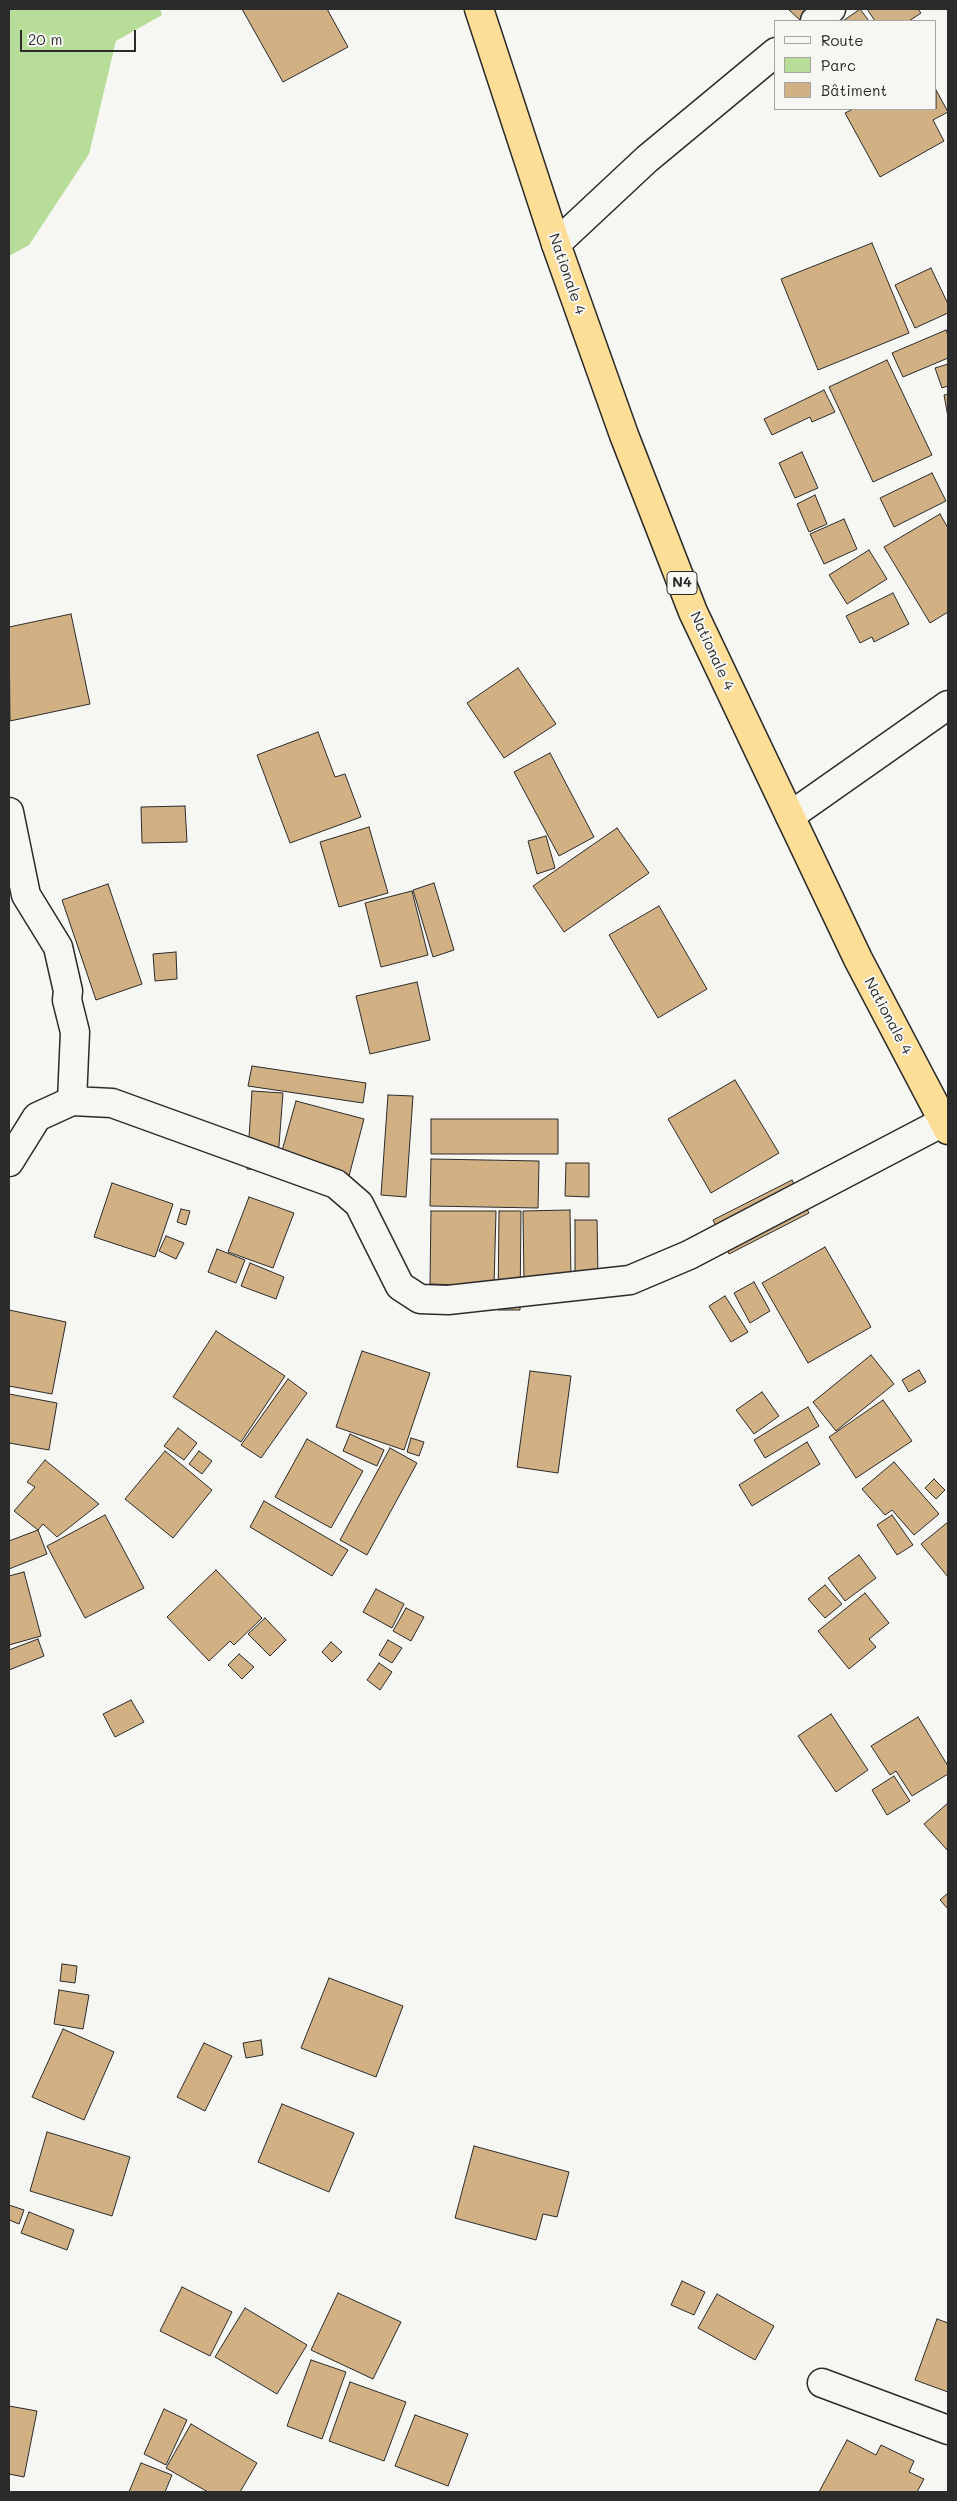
<!DOCTYPE html>
<html>
<head>
<meta charset="utf-8">
<style>
  body { margin:0 }
  #map { position:relative; width:957px; height:2501px; overflow:hidden; background:#f6f6f2; font-family:Mali,sans-serif }
  canvas { display:block }
  .frame { position:absolute; inset:0; border:10px solid #2b2b2b; pointer-events:none }
  .legend { position:absolute; left:774px; top:20px; width:162px; height:90px; box-sizing:border-box; background:#f6f6f2; border:1px solid #a5a5a2; margin:0; padding:6px 9px; list-style:none; font-size:15px; color:#2b2b2b }
  .legend li { display:flex; align-items:center; gap:10px; height:25px }
  .legend b { width:25px; border:1px solid #a5a5a2 }
  .scale { position:absolute; left:20px; top:30px; width:116px; height:22px; box-sizing:border-box; border:2px solid #2b2b2b; border-top:0; padding-left:6px; font-size:15px; line-height:18px; white-space:nowrap; color:#2b2b2b; -webkit-text-stroke:4px #f6f6f2; paint-order:stroke }
</style>
</head>
<body>
<div id="map">
<canvas width="957" height="2501"></canvas>
<div class="frame"></div>
<ul class="legend">
<li><b style="height:6px;background:#f6f6f2"></b>Route</li>
<li><b style="height:14px;background:#b8dd98"></b>Parc</li>
<li><b style="height:14px;background:#d1b184"></b>Bâtiment</li>
</ul>
<div class="scale">20 m</div>
</div>
<script>
const ctx = document.querySelector('canvas').getContext('2d');
ctx.lineJoin = 'round';
function paint(path, color) {
  ctx.fillStyle = color;
  ctx.fill(path, 'evenodd');
}
function poly(rows) {
  const path = new Path2D();
  for (const r of rows) {
    path.moveTo(r[0], r[1]);
    for (let i = 2; i < r.length; i += 2) path.lineTo(r[i], r[i + 1]);
  }
  return path;
}
function strokePath(path, color, width, dash) {
  ctx.strokeStyle = color;
  ctx.lineWidth = width;
  ctx.lineCap = dash ? 'butt' : 'round';
  ctx.setLineDash(dash || []);
  ctx.stroke(path);
}
function drawText(font, color, halo, rows, align = 'center') {
  ctx.font = font + ' Mali,sans-serif';
  ctx.lineWidth = 4;
  ctx.setLineDash([]);
  ctx.textBaseline = 'middle';
  ctx.strokeStyle = halo;
  ctx.fillStyle = color;
  for (const [text, x, y, turn = 0] of rows) {
    ctx.save();
    ctx.translate(x, y);
    ctx.rotate((+turn || 0) * Math.PI / 180);
    ctx.textAlign = isNaN(turn) ? turn : align;
    if (halo) ctx.strokeText(text, 0, 0);
    ctx.fillText(text, 0, 0);
    ctx.restore();
  }
}
paint(poly([
  [9,9,160,9,162,15,116,41,89,154,29,245,9,256]
]), '#b8dd98');
const building = poly([
  [242,9,327,9,348,47,283,82,242,9],
  [788,9,817,9,801,21,788,9],
  [860,9,869,21,843,21,860,9],
  [867,9,918,9,921,13,909,21,875,21,867,9],
  [936,90,948,112,933,120,944,141,880,177,845,113,853,109,936,109,936,90],
  [872,243,909,333,818,370,781,279,872,243],
  [931,268,948,304,948,313,915,328,895,285,931,268],
  [946,330,948,335,948,358,903,377,892,353,946,330],
  [887,360,932,455,873,482,829,387,887,360],
  [948,364,948,386,942,388,935,368,948,364],
  [824,390,835,412,812,422,810,417,772,435,764,419,824,390],
  [948,394,948,417,944,395,948,394],
  [802,452,818,488,795,498,779,463,802,452],
  [932,473,946,501,894,527,880,498,932,473],
  [815,495,827,524,809,532,797,504,815,495],
  [940,514,948,528,948,612,930,623,884,547,940,514],
  [844,519,857,549,824,564,810,534,844,519],
  [869,550,887,579,847,604,829,575,869,550],
  [893,593,909,624,874,642,872,637,860,643,846,616,893,593],
  [71,614,90,704,10,721,9,627,71,614],
  [518,668,556,724,504,758,467,703,518,668],
  [318,732,335,777,345,774,361,817,290,843,257,755,318,732],
  [550,753,594,837,559,856,514,772,550,753],
  [185,806,187,842,142,843,141,807,185,806],
  [369,827,388,893,339,907,320,842,369,827],
  [617,828,649,873,564,932,533,886,617,828],
  [546,836,555,868,537,874,528,841,546,836],
  [434,883,454,950,433,957,413,890,434,883],
  [108,884,142,984,96,1000,62,900,108,884],
  [412,891,428,955,381,967,365,903,412,891],
  [659,906,707,989,658,1018,609,935,659,906],
  [176,952,177,979,155,981,153,954,176,952],
  [417,982,430,1040,370,1054,356,996,417,982],
  [252,1066,366,1083,363,1103,248,1086,252,1066],
  [735,1080,779,1153,711,1193,668,1119,735,1080],
  [252,1091,283,1093,277,1171,247,1169,252,1091],
  [388,1095,413,1096,406,1197,381,1195,388,1095],
  [296,1101,364,1119,349,1176,280,1158,296,1101],
  [431,1119,558,1119,558,1154,431,1154,431,1119],
  [431,1159,539,1161,538,1208,430,1206,431,1159],
  [566,1163,589,1163,589,1197,565,1196,566,1163],
  [792,1180,809,1213,729,1254,713,1220,792,1180],
  [112,1183,173,1204,155,1257,94,1237,112,1183],
  [249,1197,294,1213,273,1268,228,1252,249,1197],
  [181,1209,190,1211,186,1225,177,1222,181,1209],
  [570,1210,571,1282,524,1283,523,1211,570,1210],
  [431,1211,496,1211,494,1286,430,1284,431,1211],
  [499,1211,521,1211,520,1310,498,1310,499,1211],
  [575,1220,597,1220,598,1275,575,1275,575,1220],
  [166,1236,184,1243,176,1259,159,1251,166,1236],
  [825,1247,871,1327,808,1363,762,1283,825,1247],
  [217,1249,245,1260,236,1283,208,1272,217,1249],
  [250,1263,284,1277,276,1299,241,1286,250,1263],
  [754,1282,770,1311,750,1323,734,1293,754,1282],
  [725,1296,748,1332,731,1342,709,1306,725,1296],
  [9,1310,66,1322,52,1394,9,1386,9,1310],
  [216,1331,285,1376,241,1442,173,1397,216,1331],
  [362,1351,430,1373,404,1450,336,1427,362,1351],
  [871,1355,894,1384,836,1431,813,1402,871,1355],
  [919,1370,926,1382,909,1392,902,1380,919,1370],
  [530,1371,571,1376,558,1473,517,1467,530,1371],
  [288,1379,307,1393,261,1458,241,1445,288,1379],
  [762,1392,779,1416,754,1434,736,1410,762,1392],
  [9,1394,57,1403,49,1450,9,1443,9,1394],
  [883,1400,912,1441,856,1478,829,1437,883,1400],
  [808,1407,819,1426,765,1458,754,1440,808,1407],
  [178,1428,197,1443,184,1460,164,1446,178,1428],
  [350,1434,384,1450,377,1466,343,1451,350,1434],
  [411,1438,424,1442,419,1456,407,1452,411,1438],
  [307,1439,363,1471,331,1528,275,1497,307,1439],
  [807,1442,820,1464,752,1506,739,1485,807,1442],
  [390,1448,417,1463,367,1555,340,1540,390,1448],
  [165,1451,212,1490,173,1538,125,1499,165,1451],
  [199,1451,212,1461,202,1474,189,1464,199,1451],
  [45,1460,99,1504,57,1537,43,1524,38,1530,14,1511,35,1487,27,1482,45,1460],
  [894,1462,939,1514,914,1535,892,1510,885,1515,862,1489,894,1462],
  [934,1479,945,1490,936,1499,925,1488,934,1479],
  [264,1501,348,1550,332,1576,250,1527,264,1501],
  [105,1515,144,1588,85,1618,47,1546,105,1515],
  [892,1515,913,1545,897,1555,877,1525,892,1515],
  [948,1522,948,1577,921,1544,948,1522],
  [38,1530,47,1554,9,1569,9,1541,38,1530],
  [859,1555,876,1578,845,1601,828,1578,859,1555],
  [216,1570,262,1618,234,1645,230,1641,209,1661,167,1617,216,1570],
  [24,1572,41,1636,9,1645,9,1576,24,1572],
  [825,1585,842,1604,825,1618,808,1599,825,1585],
  [376,1589,404,1604,392,1628,363,1612,376,1589],
  [865,1593,889,1623,869,1639,876,1647,849,1669,818,1631,865,1593],
  [406,1608,424,1617,411,1641,393,1631,406,1608],
  [265,1618,286,1640,270,1656,248,1634,265,1618],
  [38,1639,44,1656,9,1670,9,1650,38,1639],
  [388,1640,402,1648,392,1663,379,1655,388,1640],
  [331,1642,342,1652,332,1662,322,1652,331,1642],
  [239,1654,254,1667,242,1679,228,1665,239,1654],
  [379,1663,392,1672,380,1690,367,1680,379,1663],
  [131,1700,144,1722,115,1737,103,1714,131,1700],
  [831,1714,868,1770,836,1792,798,1736,831,1714],
  [918,1717,948,1766,948,1774,912,1796,896,1771,890,1775,871,1746,918,1717],
  [894,1776,910,1801,887,1815,872,1790,894,1776],
  [948,1803,948,1851,924,1824,948,1803],
  [948,1893,948,1909,940,1900,948,1893],
  [62,1964,77,1966,75,1983,60,1981,62,1964],
  [329,1978,403,2006,376,2077,301,2048,329,1978],
  [59,1990,89,1995,83,2029,54,2024,59,1990],
  [63,2029,114,2052,84,2120,32,2097,63,2029],
  [261,2040,263,2055,246,2058,243,2043,261,2040],
  [204,2043,232,2056,205,2111,177,2097,204,2043],
  [282,2104,354,2133,329,2192,258,2162,282,2104],
  [47,2132,130,2157,112,2216,30,2191,47,2132],
  [474,2146,569,2172,557,2217,543,2214,536,2240,455,2218,474,2146],
  [9,2205,24,2210,19,2224,9,2220,9,2205],
  [29,2212,74,2230,67,2250,21,2233,29,2212],
  [682,2281,705,2292,694,2315,671,2305,682,2281],
  [182,2287,232,2312,210,2356,160,2331,182,2287],
  [338,2293,401,2322,373,2379,311,2350,338,2293],
  [717,2294,774,2326,755,2360,698,2328,717,2294],
  [245,2308,307,2345,277,2394,215,2357,245,2308],
  [937,2319,948,2323,948,2392,915,2380,937,2319],
  [311,2360,346,2372,322,2439,287,2426,311,2360],
  [350,2382,406,2402,384,2461,329,2441,350,2382],
  [9,2406,37,2411,24,2477,9,2474,9,2406],
  [164,2409,187,2420,166,2465,144,2454,164,2409],
  [415,2415,468,2434,448,2486,395,2466,415,2415],
  [191,2424,257,2463,240,2492,208,2492,166,2468,191,2424],
  [847,2440,876,2455,881,2445,914,2461,909,2472,924,2479,917,2492,819,2492,847,2440],
  [141,2463,172,2475,165,2492,129,2492,141,2463]
]);
paint(building, '#d1b184');
strokePath(building, '#2b2b2b', 1);
const minor = poly([
  [815,21,831,9],
  [556,244,647,159,776,52],
  [9,812,26,895,58,947,68,991,67,1000,75,1032,72,1101],
  [790,816,948,705],
  [9,1162,37,1117,72,1101,112,1103,336,1184,359,1204,400,1286,420,1299,448,1300,630,1280,689,1255,943,1122],
  [822,2383,948,2430]
]);
const trunk = poly([
  [479,9,556,244,624,435,693,612,858,959,948,1130]
]);
strokePath(minor, '#2b2b2b', 31);
strokePath(trunk, '#2b2b2b', 31);
strokePath(minor, '#f6f6f2', 28);
strokePath(trunk, '#fcde96', 28);
for (const [x, y, w] of [
  [682,583,30]
]) {
  const box = new Path2D();
  box.roundRect(x - w / 2, y - 11.5, w, 23, 4);
  ctx.fillStyle = '#f6f6f2';
  ctx.fill(box);
  strokePath(box, '#2b2b2b', 1);
}
drawText('bold 14px', '#2b2b2b', null, [
  ["N4",682,583]
]);
drawText('15px', '#2b2b2b', '#f6f6f2', [
  ["Nationale 4",567,274,71],
  ["Nationale 4",712,651,65],
  ["Nationale 4",888,1016,62]
]);
</script>
</body>
</html>
